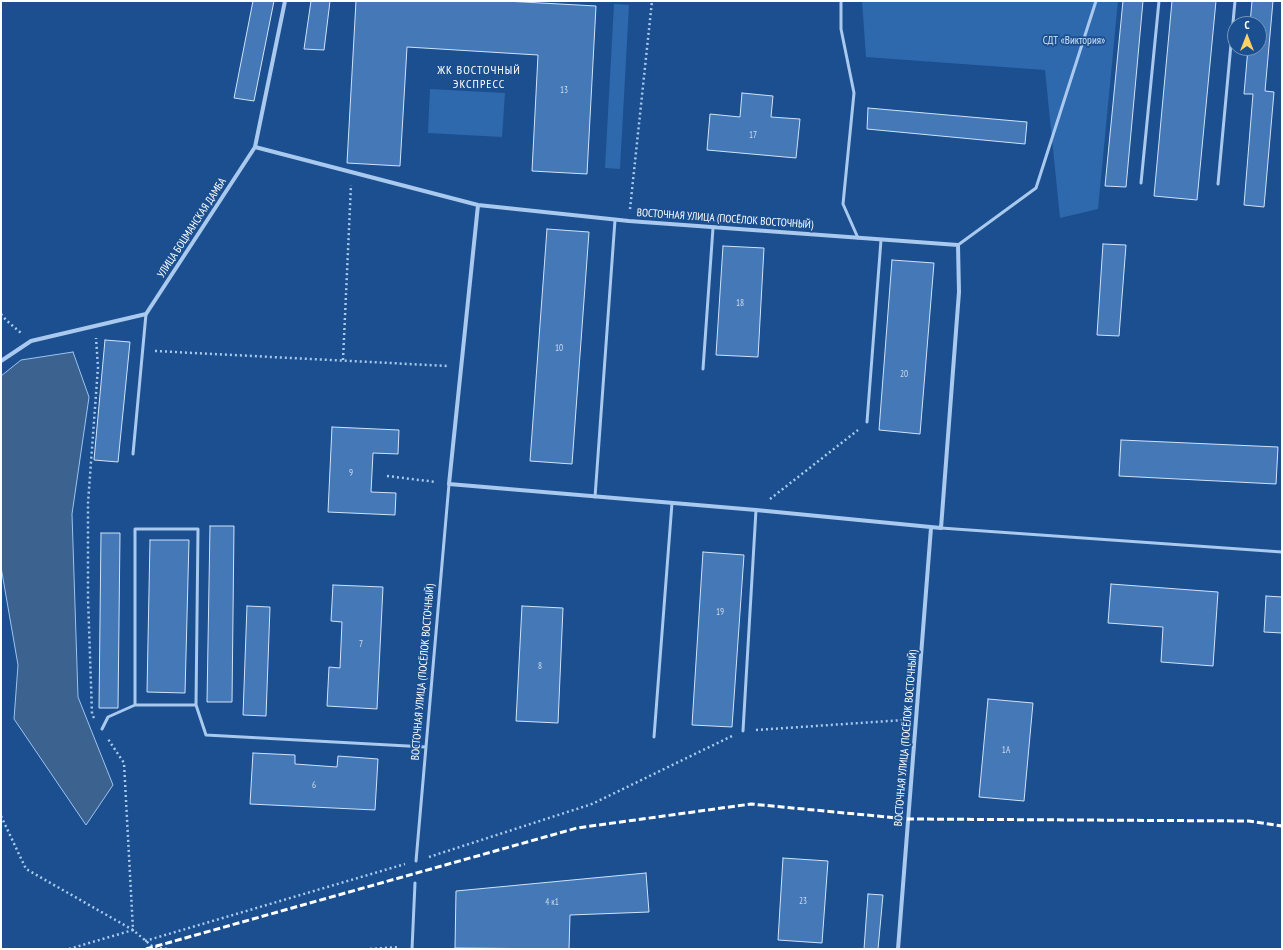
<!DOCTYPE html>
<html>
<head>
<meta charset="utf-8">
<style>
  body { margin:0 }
  #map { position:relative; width:1283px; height:950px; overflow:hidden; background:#1b4f8f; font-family:"PT Sans Narrow",sans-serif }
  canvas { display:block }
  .frame { position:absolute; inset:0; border:2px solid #fff; pointer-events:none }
  .north { position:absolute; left:1227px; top:16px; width:40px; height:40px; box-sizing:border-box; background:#1b4f8f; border:1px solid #7695bc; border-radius:50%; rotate:0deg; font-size:11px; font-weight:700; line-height:16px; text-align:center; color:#fff }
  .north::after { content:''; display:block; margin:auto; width:14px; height:18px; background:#ffd166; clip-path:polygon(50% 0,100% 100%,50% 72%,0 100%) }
</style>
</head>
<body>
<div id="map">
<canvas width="1283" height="950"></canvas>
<div class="frame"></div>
<div class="north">С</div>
</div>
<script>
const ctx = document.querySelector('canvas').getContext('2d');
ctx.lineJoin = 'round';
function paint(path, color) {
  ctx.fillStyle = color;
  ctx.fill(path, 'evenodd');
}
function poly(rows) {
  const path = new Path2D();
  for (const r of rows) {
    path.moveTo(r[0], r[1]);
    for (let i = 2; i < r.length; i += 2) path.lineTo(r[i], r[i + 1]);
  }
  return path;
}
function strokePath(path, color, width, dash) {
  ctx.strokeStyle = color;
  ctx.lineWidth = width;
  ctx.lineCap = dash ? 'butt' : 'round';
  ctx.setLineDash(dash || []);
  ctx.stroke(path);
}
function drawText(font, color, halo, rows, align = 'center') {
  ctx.font = font + ' "PT Sans Narrow",sans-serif';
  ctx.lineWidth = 3.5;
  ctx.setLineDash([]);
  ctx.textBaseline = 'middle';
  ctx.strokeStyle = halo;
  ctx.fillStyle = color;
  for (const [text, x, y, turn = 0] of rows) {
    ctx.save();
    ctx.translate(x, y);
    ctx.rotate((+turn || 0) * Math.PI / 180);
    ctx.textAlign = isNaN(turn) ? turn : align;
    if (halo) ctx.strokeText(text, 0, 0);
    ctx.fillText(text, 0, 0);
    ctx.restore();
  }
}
paint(poly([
  [862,1,1118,1,1098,209,1060,218,1045,70,866,57],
  [614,4,629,5,620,169,605,168],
  [430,89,505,93,502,137,428,133]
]), '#2e69ad');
const water = poly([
  [73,352,89,397,72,514,78,697,113,785,86,825,14,719,18,665,1,567,1,376,21,360,73,352]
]);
paint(water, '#3c6290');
strokePath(water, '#9cc4f0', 1);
const building = poly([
  [253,1,274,1,254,101,234,98,253,1],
  [311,1,330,1,324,50,304,49,311,1],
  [356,1,505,1,596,6,587,174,532,171,538,55,407,47,400,166,347,163,356,1],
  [1123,1,1143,1,1126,187,1105,186,1123,1],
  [1172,1,1216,1,1197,200,1154,196,1172,1],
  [1252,1,1273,1,1265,91,1274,92,1264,207,1244,205,1253,94,1244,94,1248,48,1259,48,1259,24,1250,24,1252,1],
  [742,93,773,96,771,117,800,119,796,158,707,150,710,114,740,117,742,93],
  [868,108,1027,122,1025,144,867,129,868,108],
  [547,229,589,232,572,464,530,461,547,229],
  [1103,244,1126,245,1119,336,1097,335,1103,244],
  [723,246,764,248,758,357,716,355,723,246],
  [892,260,934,263,920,434,879,430,892,260],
  [105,340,130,342,118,462,94,460,105,340],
  [332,427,399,430,398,454,373,453,371,492,396,493,395,515,328,512,332,427],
  [1121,440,1278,447,1276,484,1119,476,1121,440],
  [210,526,234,526,232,702,207,702,210,526],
  [101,533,120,533,118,708,99,708,101,533],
  [150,540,189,540,185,693,147,692,150,540],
  [703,552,744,555,732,727,692,725,703,552],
  [1111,584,1218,592,1213,666,1161,662,1163,627,1108,623,1111,584],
  [333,585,383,587,377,709,327,706,329,667,340,668,342,622,331,621,333,585],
  [1266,596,1282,597,1282,633,1264,632,1266,596],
  [247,606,270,607,266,716,243,715,247,606],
  [522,606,563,608,558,723,516,721,522,606],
  [988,699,1033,703,1024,801,979,797,988,699],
  [253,753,295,755,295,764,337,767,338,756,378,759,375,810,250,804,253,753],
  [783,858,828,861,822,943,778,940,783,858],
  [646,873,649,912,570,915,569,949,455,948,456,891,646,873],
  [868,894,883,895,878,949,864,949,868,894]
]);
paint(building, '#4478b7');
strokePath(building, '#cfe3fa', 1);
strokePath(poly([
  [630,209,652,1],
  [1,314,6,320,21,333],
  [155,351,448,366],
  [343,360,351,185],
  [387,476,436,482],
  [770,499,858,430],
  [94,718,92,714,88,598,88,503,98,367,96,338],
  [756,730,904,720],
  [1,816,26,869,133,930,153,947,167,949],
  [429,857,592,804,732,736],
  [145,941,405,864],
  [69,949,133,930,124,763,108,739],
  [370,949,399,947]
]), '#a9c9ee', 2.5, [2, 3]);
strokePath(poly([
  [841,1,841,29,854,93,843,204,858,238],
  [1141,183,1159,1],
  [1218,184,1235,1],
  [958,245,1036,188,1096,1],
  [703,369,713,228],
  [867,422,881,240],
  [133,454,146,314],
  [595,497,615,220],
  [941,528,1282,552],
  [135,705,135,529,198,529,196,705,206,735,426,747],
  [102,729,108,717,135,705,196,705],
  [743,731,756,510],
  [654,737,672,503],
  [416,861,449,484],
  [412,949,415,883]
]), '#a9c9ee', 3);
strokePath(poly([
  [255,147,478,205,629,221,958,245,959,292,941,528,756,510,449,484,478,205],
  [1,361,31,341,146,314,255,147,285,1],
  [898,949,931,528]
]), '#a9c9ee', 4);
strokePath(poly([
  [146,949,577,828,751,804,908,819,1249,821,1282,826]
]), '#fff', 3, [7, 3]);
drawText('9px', '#d0dded', null, [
  ["13",564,90],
  ["17",753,135],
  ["18",740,303],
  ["10",559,348],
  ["20",904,374],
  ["9",351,473],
  ["19",720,612],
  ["7",361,644],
  ["8",540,666],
  ["1А",1006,750],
  ["6",314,785],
  ["23",803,901],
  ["4 к1",552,902]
]);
drawText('11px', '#cfe3fa', '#1b4f8f', [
  ["СДТ «Виктория»",1074,41]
]);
drawText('11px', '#fff', '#1b4f8f', [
  ["ВОСТОЧНАЯ УЛИЦА (ПОСЁЛОК ВОСТОЧНЫЙ)",725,219,4],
  ["УЛИЦА БОЦМАНСКАЯ ДАМБА",192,228,-57],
  ["ВОСТОЧНАЯ УЛИЦА (ПОСЁЛОК ВОСТОЧНЫЙ)",423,672,-85],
  ["ВОСТОЧНАЯ УЛИЦА (ПОСЁЛОК ВОСТОЧНЫЙ)",906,738,-85]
]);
ctx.letterSpacing = '1px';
drawText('12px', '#fff', '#1b4f8f', [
  ["ЖК ВОСТОЧНЫЙ",479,71],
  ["ЭКСПРЕСС",479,85]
]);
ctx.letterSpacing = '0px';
</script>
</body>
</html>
